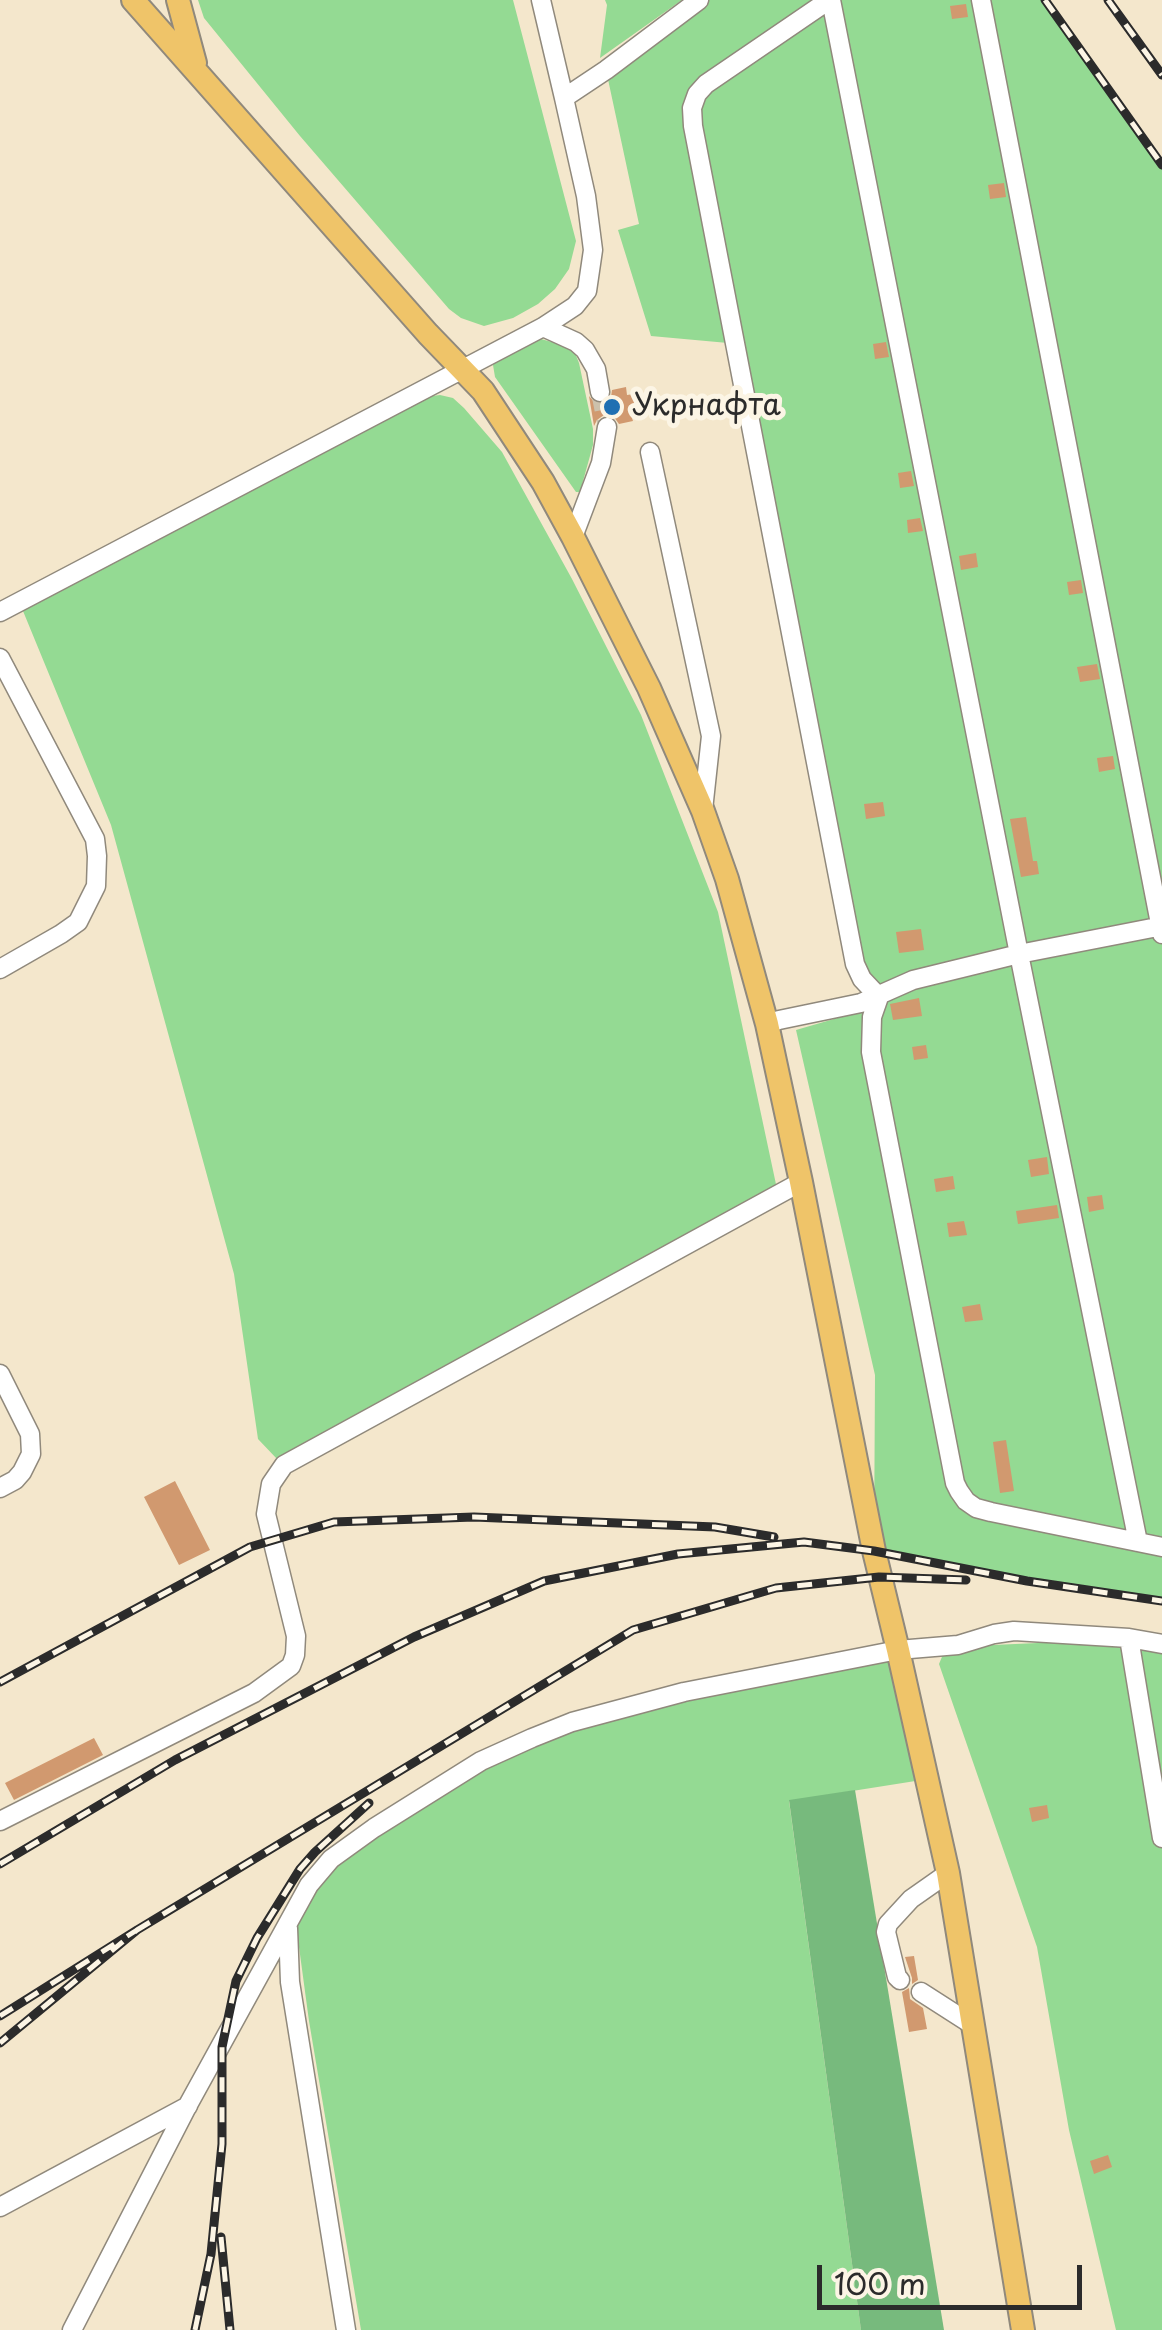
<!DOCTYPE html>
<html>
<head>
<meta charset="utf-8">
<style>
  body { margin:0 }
  #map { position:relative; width:1162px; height:2330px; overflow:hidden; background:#f4e7cc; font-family:"Playpen Sans",sans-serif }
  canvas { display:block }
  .scale { position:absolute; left:817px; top:2265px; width:265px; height:45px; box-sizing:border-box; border:5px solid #2b2b2b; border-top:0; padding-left:12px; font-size:30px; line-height:35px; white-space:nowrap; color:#2b2b2b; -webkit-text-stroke:8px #fcf5e5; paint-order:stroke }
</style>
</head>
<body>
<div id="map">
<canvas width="1162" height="2330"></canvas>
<div class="scale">100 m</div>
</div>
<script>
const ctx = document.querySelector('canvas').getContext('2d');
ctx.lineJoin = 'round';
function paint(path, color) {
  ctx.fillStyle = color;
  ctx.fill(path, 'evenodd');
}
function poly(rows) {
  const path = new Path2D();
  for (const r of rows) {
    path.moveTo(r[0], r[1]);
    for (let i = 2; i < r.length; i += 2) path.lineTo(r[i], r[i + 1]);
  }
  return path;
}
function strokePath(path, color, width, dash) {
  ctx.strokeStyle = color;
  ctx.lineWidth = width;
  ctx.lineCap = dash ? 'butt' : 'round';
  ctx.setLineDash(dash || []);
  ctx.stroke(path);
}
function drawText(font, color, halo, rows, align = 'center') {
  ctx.font = font + ' "Playpen Sans",sans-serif';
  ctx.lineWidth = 10;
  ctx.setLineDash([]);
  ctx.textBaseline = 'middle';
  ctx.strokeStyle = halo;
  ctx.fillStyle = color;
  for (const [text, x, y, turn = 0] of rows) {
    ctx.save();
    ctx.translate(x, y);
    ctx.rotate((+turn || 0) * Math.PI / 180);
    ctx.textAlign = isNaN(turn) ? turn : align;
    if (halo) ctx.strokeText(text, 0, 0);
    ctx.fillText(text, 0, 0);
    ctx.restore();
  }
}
paint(poly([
  [198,0,513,0,576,241,569,269,555,289,538,304,513,318,484,326,461,318,449,309,300,136,204,18],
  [605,0,682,0,600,58,607,5],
  [699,0,1045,0,1162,165,1162,1601,1027,1581,874,1551,875,1375,796,1030,865,1010,728,343,651,336,618,230,639,224,606,70],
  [541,339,573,348,579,363,593,429,593,445,580,492,576,492,495,377,493,365,497,358,530,340],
  [440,395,453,398,464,408,502,452,572,579,641,715,718,912,777,1189,282,1461,277,1459,258,1439,234,1274,111,825,23,611,424,397],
  [1104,1640,1162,1647,1162,2330,1116,2330,1069,2130,1037,1947,939,1664,944,1652,971,1646],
  [898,1650,928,1779,789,1801,861,2330,361,2330,309,2021,294,1910,309,1885,374,1828,572,1722]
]), '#94da93');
paint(poly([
  [855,1790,944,2330,861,2330,789,1800]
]), '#77ba7d');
paint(poly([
  [966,4,968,17,952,19,950,6],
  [1004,183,1006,197,990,199,988,185],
  [886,342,889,357,875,359,873,344],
  [626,387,627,395,641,393,643,396,649,395,651,412,632,418,633,421,619,424,614,417,604,415,597,420,594,426,589,396,595,403,603,404,611,397,612,390],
  [911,471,914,486,900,488,898,473],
  [920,518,923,531,908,533,907,520],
  [976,553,978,567,961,570,959,556],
  [1081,580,1083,593,1069,595,1067,582],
  [1097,664,1100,679,1080,682,1077,667],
  [1113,756,1115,769,1099,772,1097,758],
  [883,802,885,816,866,819,864,804],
  [1026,817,1033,861,1037,861,1039,874,1021,877,1010,819],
  [921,929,924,950,899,953,896,932],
  [919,998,922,1016,893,1020,890,1004],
  [926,1045,928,1058,914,1060,912,1047],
  [1047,1157,1049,1174,1031,1177,1028,1160],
  [953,1176,955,1189,936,1192,934,1179],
  [1102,1195,1104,1209,1089,1212,1087,1197],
  [1057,1205,1059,1218,1018,1224,1016,1211],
  [964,1221,967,1235,949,1237,947,1223],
  [980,1304,983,1320,965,1322,962,1307],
  [1006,1440,1014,1491,1000,1493,993,1442],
  [175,1481,210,1550,179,1565,144,1497],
  [94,1738,103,1755,14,1800,5,1783],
  [1047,1805,1049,1818,1032,1822,1029,1808],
  [914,1956,918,1980,912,1984,912,1978,905,1957],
  [909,1988,910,1999,923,2008,927,2029,909,2032,902,1992],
  [1108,2155,1112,2167,1094,2174,1090,2161]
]), '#d1996f');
strokePath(poly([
  [600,392,607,427]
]), '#ccc1ac', 18, [18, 9]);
const minor = poly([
  [541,0,564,98],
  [829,0,706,84,697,94,692,108,693,126,855,964,862,979,879,997],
  [831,0,1019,954,1138,1542],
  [981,0,1162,934],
  [543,327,576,342,585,350,596,369,600,392],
  [650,452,711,736,703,810],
  [573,537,601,463,607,427],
  [0,612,543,327,575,306,587,291,593,250,586,196,564,98,606,70,699,0],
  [0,658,95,839,97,856,96,886,78,922,61,934,0,969],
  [879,997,872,1017,871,1052,955,1483,959,1491,966,1501,976,1508,991,1512,1162,1547],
  [767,1024,779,1020,861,1003,913,980,1019,954,1162,926],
  [0,1374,30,1434,31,1454,22,1472,15,1480,0,1488],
  [1129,1638,1162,1838],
  [0,1821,254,1693,291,1666,295,1655,296,1636,266,1514,271,1484,284,1465,801,1182],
  [288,1928,290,1982,346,2330],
  [900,1980,897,1977,886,1932,888,1924,911,1899,948,1873],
  [921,1992,974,2026],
  [0,2207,188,2106],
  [72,2330,188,2105,309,1885,331,1859,374,1828,481,1761,532,1738,572,1722,684,1692,898,1650,958,1645,994,1634,1014,1631,1129,1638,1162,1644]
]);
const major = poly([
  [133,0,428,334,483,391,543,482,573,537,649,688,703,811,727,879,767,1024,801,1182,874,1551,898,1650,948,1873,1023,2330],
  [178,0,195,63]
]);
strokePath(minor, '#90897c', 21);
strokePath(major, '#90897c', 26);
strokePath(minor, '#fff', 18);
strokePath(major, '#efc469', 22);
const rail = poly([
  [1045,0,1162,165],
  [1108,0,1162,75],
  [0,1682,250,1547,334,1522,474,1517,594,1522,715,1527,774,1537],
  [0,1864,175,1760,414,1637,544,1581,678,1554,804,1542,874,1551,1027,1581,1162,1601],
  [137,1930,633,1630,776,1588,879,1577,966,1580],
  [0,2016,137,1930,0,2043],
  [221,2237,230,2330],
  [195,2330,211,2254,222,2144,222,2047,236,1981,257,1938,300,1869,315,1852,369,1803]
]);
strokePath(rail, '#2b2b2b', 9);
strokePath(rail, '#fcf5e5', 5, [15]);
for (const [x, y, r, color] of [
  [612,407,10,"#1f6fb2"]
]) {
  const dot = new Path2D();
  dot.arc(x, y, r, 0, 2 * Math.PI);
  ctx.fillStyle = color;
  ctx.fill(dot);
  strokePath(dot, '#fcf5e5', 4);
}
drawText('30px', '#2b2b2b', '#fcf5e5', [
  ["Укрнафта",632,407]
], 'left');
</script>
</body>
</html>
